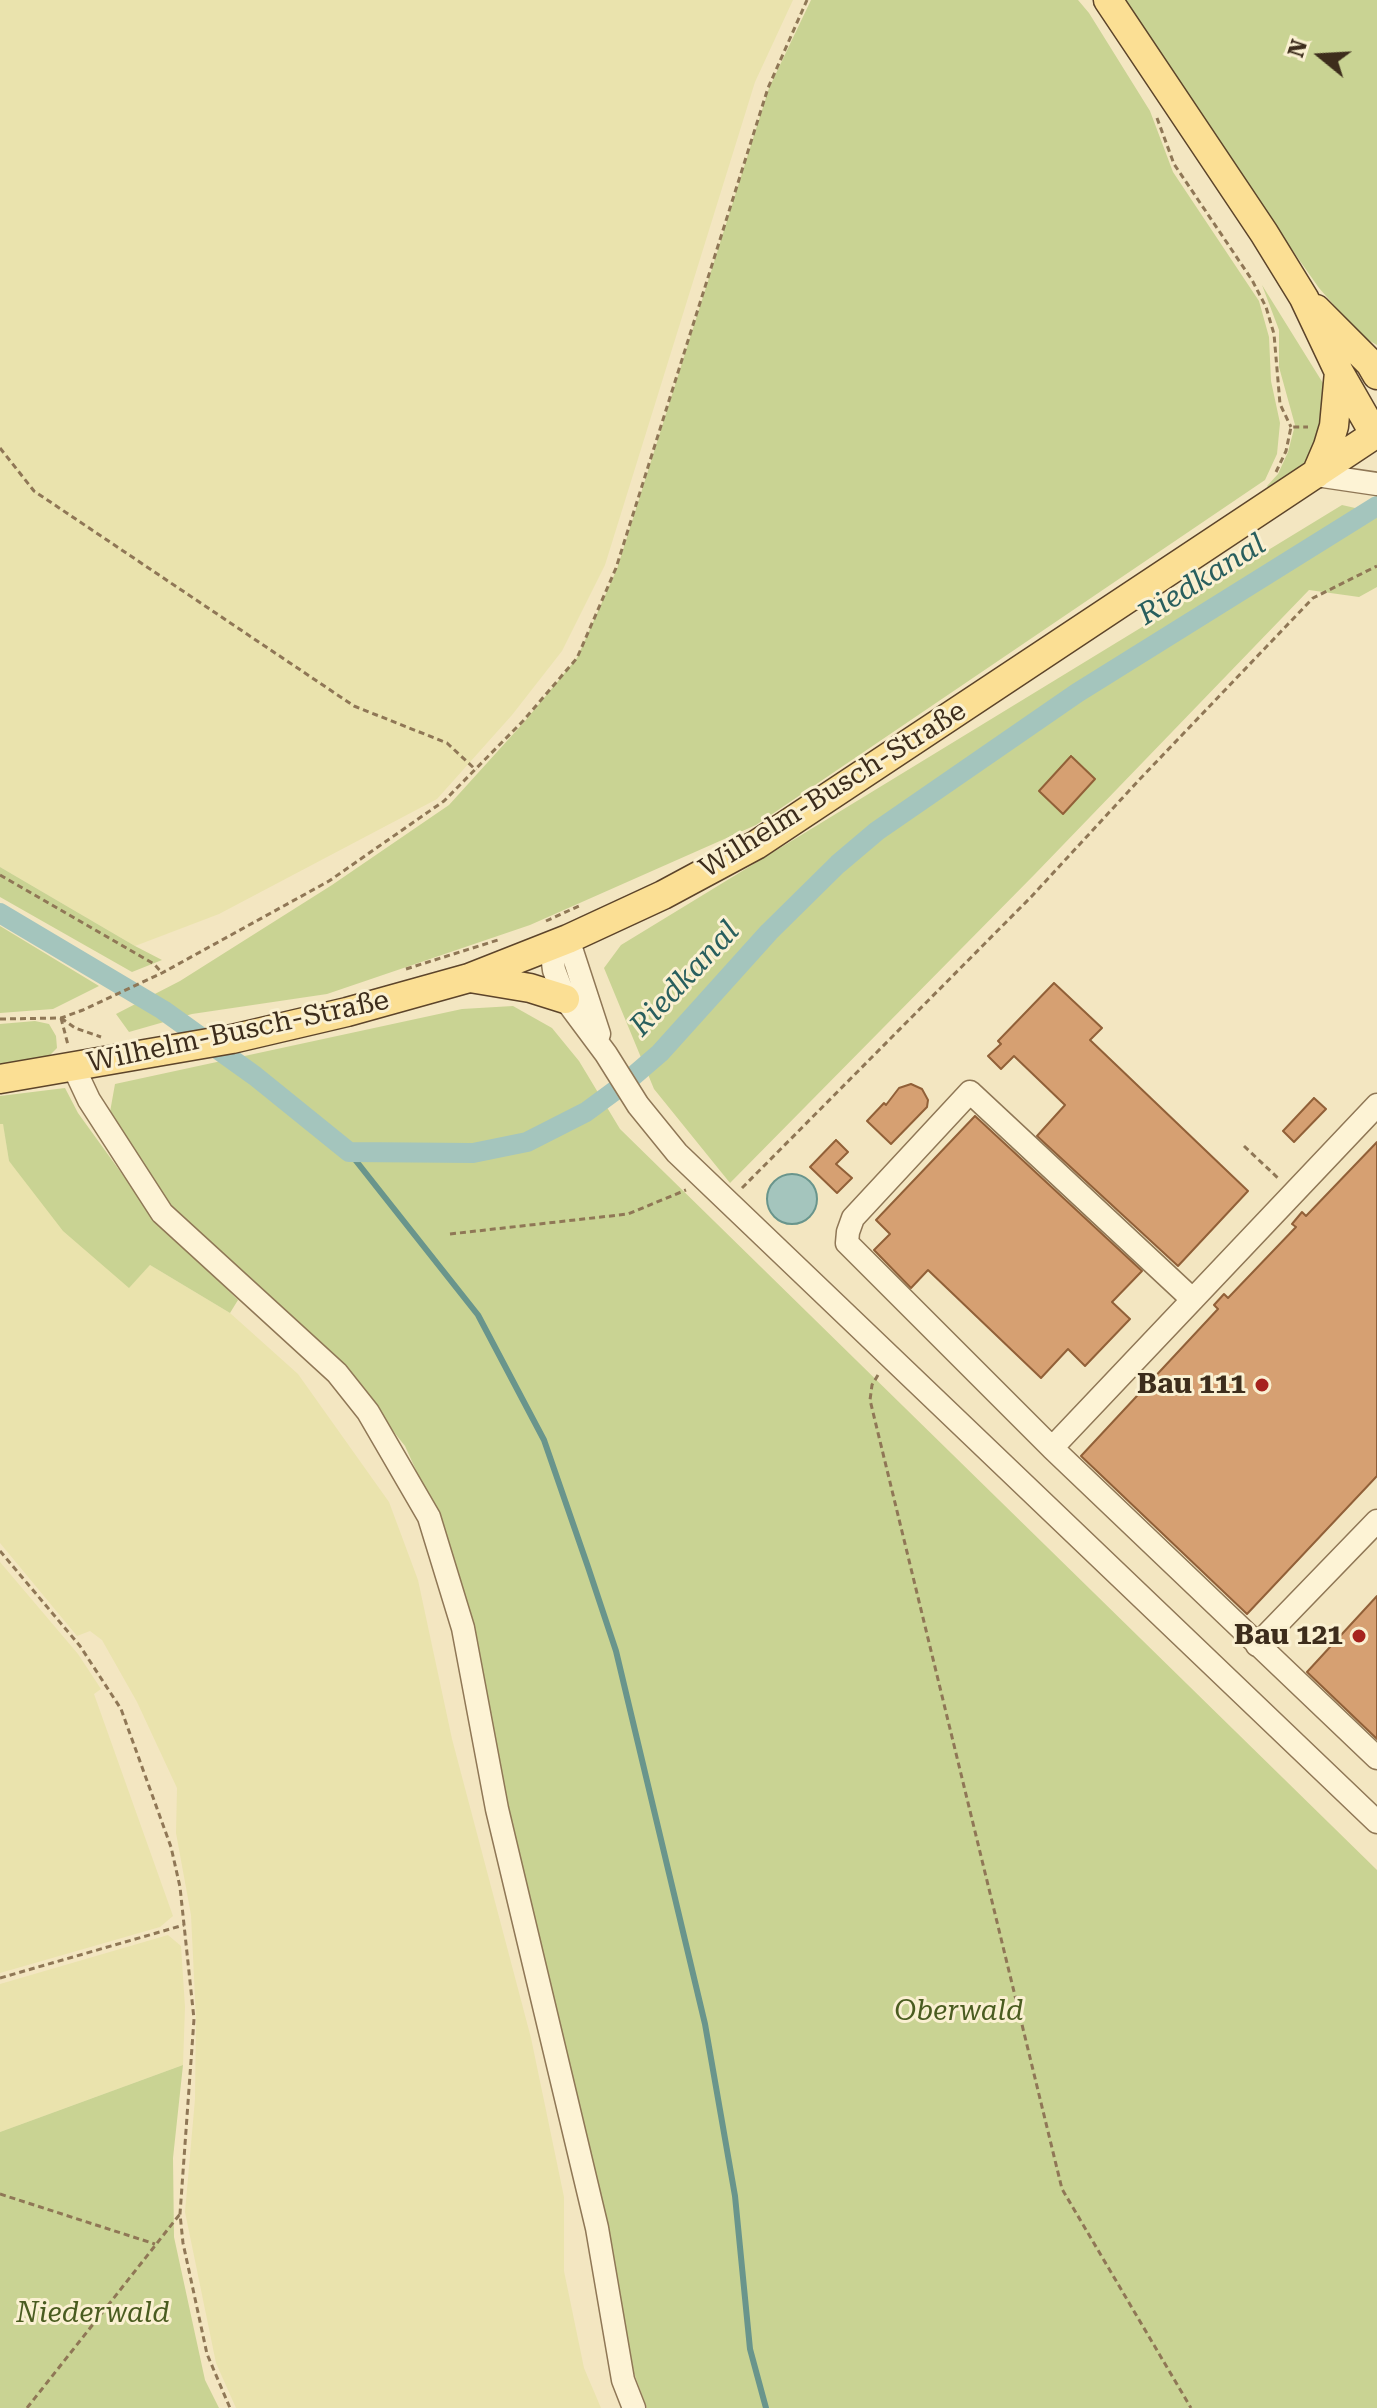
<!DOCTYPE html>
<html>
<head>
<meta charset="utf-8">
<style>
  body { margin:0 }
  #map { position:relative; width:1377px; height:2408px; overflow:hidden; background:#f3e6c1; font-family:"Roboto Serif",serif }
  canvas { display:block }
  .north { position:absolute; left:1281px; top:16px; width:80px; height:80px; -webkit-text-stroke:6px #faf0d1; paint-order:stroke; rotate:288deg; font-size:22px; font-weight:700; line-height:32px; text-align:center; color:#3d2d1c }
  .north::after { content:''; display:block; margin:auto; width:28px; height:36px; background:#3d2d1c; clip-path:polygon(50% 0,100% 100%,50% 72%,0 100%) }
</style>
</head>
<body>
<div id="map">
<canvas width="1377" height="2408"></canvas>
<div class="north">N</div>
</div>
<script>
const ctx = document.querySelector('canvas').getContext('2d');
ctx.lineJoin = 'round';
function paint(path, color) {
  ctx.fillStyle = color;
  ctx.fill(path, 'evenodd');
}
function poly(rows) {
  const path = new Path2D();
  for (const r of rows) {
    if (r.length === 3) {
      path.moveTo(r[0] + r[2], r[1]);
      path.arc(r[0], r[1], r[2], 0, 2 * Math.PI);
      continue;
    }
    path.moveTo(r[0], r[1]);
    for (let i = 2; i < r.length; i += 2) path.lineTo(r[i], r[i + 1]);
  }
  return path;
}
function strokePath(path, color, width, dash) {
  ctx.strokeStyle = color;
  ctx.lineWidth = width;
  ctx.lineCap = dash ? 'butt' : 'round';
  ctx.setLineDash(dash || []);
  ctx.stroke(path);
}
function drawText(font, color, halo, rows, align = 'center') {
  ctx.font = font + ' "Roboto Serif",serif';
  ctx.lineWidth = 6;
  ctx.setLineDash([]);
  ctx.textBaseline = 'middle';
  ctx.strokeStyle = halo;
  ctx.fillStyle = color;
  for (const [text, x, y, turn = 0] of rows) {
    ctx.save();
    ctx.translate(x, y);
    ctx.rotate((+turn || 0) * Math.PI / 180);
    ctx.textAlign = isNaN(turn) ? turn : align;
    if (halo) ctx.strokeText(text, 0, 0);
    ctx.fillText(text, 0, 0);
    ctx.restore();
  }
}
paint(poly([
  [0,0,793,0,755,82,605,565,562,651,512,715,437,799,219,914,135,946,0,867],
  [3,1123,9,1161,129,1287,150,1265,230,1313,298,1374,389,1502,418,1580,452,1739,531,2038,564,2197,564,2271,584,2368,601,2408,236,2408,216,2363,185,2212,195,2099,196,2019,191,1915,176,1833,177,1788,137,1702,102,1640,90,1631,77,1636,0,1543,0,1124],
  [0,1562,78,1654,101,1689,94,1694,173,1916,160,1927,0,1973],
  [168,1935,181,1946,185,2007,183,2065,0,2132,0,1984]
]), '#eae3ad');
paint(poly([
  [811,0,1078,0,1089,13,1150,111,1173,172,1259,301,1269,337,1271,381,1280,423,1277,454,1265,480,756,825,530,925,327,994,192,1014,129,1032,116,1014,180,981,332,885,449,805,525,721,577,658,617,569,769,88],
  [1123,0,1377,0,1377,345,1361,336,1319,288,1226,156],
  [1262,285,1326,388,1330,408,1306,464,1270,490,1267,486,1278,474,1288,452,1295,425,1279,367,1279,330],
  [1342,505,1377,513,1377,587,1359,597,1309,590,1035,874,730,1183,654,1089,604,968,621,945],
  [0,867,135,946,162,960,132,972,0,897],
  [0,926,99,986,53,1009,0,1013],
  [513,1006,552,1028,579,1061,620,1129,1377,1870,1377,2408,647,2408,632,2368,449,1543,405,1446,339,1363,167,1204,110,1112,115,1084,462,1009],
  [35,1021,49,1024,56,1036,57,1048,48,1057,0,1064,0,1024],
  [65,1088,78,1113,143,1203,238,1300,230,1313,150,1265,129,1288,63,1231,9,1161,3,1124,0,1124,0,1096],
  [183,2065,173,2158,174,2237,205,2380,219,2408,0,2408,0,2132]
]), '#c9d393');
const water = poly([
  [792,1199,25]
]);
paint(water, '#a4c5bd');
strokePath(water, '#69958c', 2);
strokePath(poly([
  [349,1152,478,1315,544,1440,588,1567,616,1651,705,2024,735,2196,750,2349,766,2408]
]), '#69958c', 6);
strokePath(poly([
  [0,913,163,1010,255,1076,349,1152,473,1153,527,1142,586,1112,624,1084,660,1053,769,932,838,864,877,831,1077,693,1377,506]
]), '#a4c5bd', 20);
const building = poly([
  [1071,756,1095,779,1063,814,1039,791,1071,756],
  [1054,983,1102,1028,1090,1040,1248,1191,1178,1266,1037,1136,1065,1105,1014,1056,1001,1069,988,1056,1001,1044,998,1041,1054,983],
  [911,1084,922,1089,928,1100,927,1107,891,1144,867,1121,884,1103,886,1105,899,1088,911,1084],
  [1314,1098,1326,1109,1294,1142,1283,1131,1314,1098],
  [975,1116,1142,1271,1112,1302,1130,1319,1085,1366,1068,1349,1041,1378,928,1270,911,1288,874,1250,890,1234,876,1220,975,1116],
  [836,1140,848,1152,836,1164,852,1178,837,1193,810,1167,836,1140],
  [1377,1142,1377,1476,1247,1614,1081,1456,1218,1309,1214,1305,1224,1294,1228,1298,1296,1227,1292,1224,1302,1212,1306,1216,1377,1142],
  [1377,1596,1377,1739,1307,1672,1377,1596]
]);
paint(building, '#d6a072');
strokePath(building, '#916038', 2);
const minor = poly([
  [1316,475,1377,484],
  [568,939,599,1034],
  [551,948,554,970,565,999,606,1054,638,1105,677,1153,1377,1822],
  [74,1068,89,1100,162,1213,337,1373,368,1412,429,1517,463,1628,497,1809,597,2228,623,2380,634,2408],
  [1192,1299,970,1092,853,1218,848,1232,847,1243,1052,1448,1377,1758],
  [1052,1448,1377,1105],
  [1257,1645,1377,1521]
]);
const major = poly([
  [1108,0,1264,233,1304,298,1339,372,1375,435],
  [1316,309,1370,363,1377,375],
  [1316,474,1328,446,1334,426,1339,372],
  [470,978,530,988,565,999],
  [0,1079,232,1039,347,1012,469,978,568,939,663,895,756,845,1377,433]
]);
strokePath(minor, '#8f7756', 25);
strokePath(major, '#5c442a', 31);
strokePath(poly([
  [1157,118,1174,164,1252,280,1266,307,1274,334,1280,404,1291,427],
  [0,448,34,491,354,706,447,743,476,770],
  [1276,472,1286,451,1291,427,1308,427],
  [0,875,154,964,162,973],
  [546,921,579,906],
  [406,969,498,940],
  [61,1018,75,1028,101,1037],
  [61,1018,68,1045],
  [0,1019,61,1018,83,1010,162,973,329,881,444,801,523,721,577,658,616,568,768,88,807,0],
  [1244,1146,1279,1179],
  [742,1188,1031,897,1139,780,1313,598,1377,566],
  [450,1234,628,1214,686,1190],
  [878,1375,872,1385,870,1400,1062,2189,1191,2408],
  [0,1551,80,1646,121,1709,171,1847,180,1887,194,2019,180,2214,183,2243,207,2354,230,2408],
  [0,1978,184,1925],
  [0,2194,155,2244],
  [27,2408,180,2214]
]), '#8f7756', 3, [6, 4]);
strokePath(minor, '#fdf3d5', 22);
strokePath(major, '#fbdf94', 28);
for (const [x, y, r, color] of [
  [1262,1385,8,"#a6231e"],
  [1359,1636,8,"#a6231e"]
]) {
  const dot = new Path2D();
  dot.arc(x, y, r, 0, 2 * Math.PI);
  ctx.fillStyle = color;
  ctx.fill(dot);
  strokePath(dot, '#faf0d1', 3);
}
drawText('28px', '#3d2d1c', '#faf0d1', [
  ["Wilhelm-Busch-Straße",833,790,-32],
  ["Wilhelm-Busch-Straße",238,1032,-12]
]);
drawText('bold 28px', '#3d2d1c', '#faf0d1', [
  ["Bau 111",1246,1385],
  ["Bau 121",1343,1636]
], 'right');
drawText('italic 28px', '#4a5c20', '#faf0d1', [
  ["Oberwald",959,2012],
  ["Niederwald",93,2314]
]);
drawText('italic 30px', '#295f5e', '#faf0d1', [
  ["Riedkanal",1202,580,-32],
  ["Riedkanal",685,979,-47]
]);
</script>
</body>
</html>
